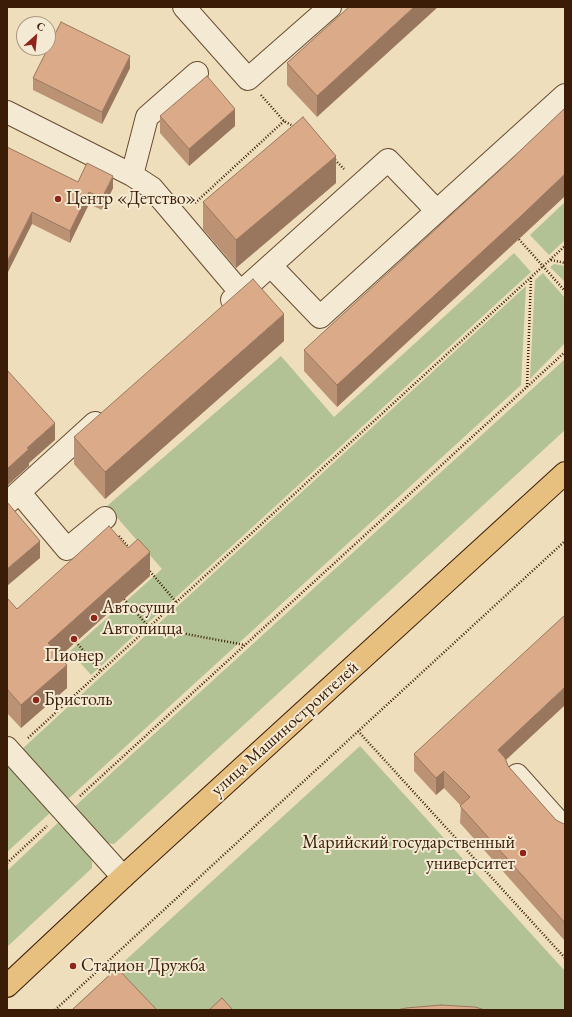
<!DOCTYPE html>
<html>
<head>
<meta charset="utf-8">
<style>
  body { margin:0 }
  #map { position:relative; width:572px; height:1017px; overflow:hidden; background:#eedebb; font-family:"EB Garamond",serif }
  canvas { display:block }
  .frame { position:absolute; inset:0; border:8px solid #3b1c06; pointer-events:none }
  .north { position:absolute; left:16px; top:16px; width:40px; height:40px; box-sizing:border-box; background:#f4ead3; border:1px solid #aa9881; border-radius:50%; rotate:27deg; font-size:11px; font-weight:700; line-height:16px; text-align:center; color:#3b1c06 }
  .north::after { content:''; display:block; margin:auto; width:14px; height:18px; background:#8f2418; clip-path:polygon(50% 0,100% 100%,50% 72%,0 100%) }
</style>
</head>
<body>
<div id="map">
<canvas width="572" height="1017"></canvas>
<div class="frame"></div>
<div class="north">С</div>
</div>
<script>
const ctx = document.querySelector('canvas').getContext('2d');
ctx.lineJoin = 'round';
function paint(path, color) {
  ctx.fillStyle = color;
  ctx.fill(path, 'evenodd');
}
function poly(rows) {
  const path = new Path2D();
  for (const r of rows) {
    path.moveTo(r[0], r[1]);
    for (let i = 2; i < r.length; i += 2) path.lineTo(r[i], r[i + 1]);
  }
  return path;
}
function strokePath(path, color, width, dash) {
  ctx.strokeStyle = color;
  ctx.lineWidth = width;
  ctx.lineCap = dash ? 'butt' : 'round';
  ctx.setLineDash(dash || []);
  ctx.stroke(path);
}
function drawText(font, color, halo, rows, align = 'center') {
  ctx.font = font + ' "EB Garamond",serif';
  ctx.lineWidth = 4;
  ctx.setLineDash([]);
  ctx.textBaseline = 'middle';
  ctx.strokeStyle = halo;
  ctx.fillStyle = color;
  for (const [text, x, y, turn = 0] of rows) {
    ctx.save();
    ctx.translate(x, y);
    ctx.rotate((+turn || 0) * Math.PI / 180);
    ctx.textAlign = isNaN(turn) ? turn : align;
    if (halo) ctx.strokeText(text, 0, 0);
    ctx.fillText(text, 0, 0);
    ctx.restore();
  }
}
paint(poly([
  [565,202,565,240,549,255,530,235],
  [514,253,531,272,91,675,70,651,162,569,107,506,281,356,334,417],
  [554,264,565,266,565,282,550,267],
  [543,273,565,298,565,343,530,379,535,280],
  [526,286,521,385,66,801,21,750],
  [565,359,565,430,114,844,101,842,72,809],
  [360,746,565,971,565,1010,71,1010],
  [10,767,51,812,7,852,7,769],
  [61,820,92,854,92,868,7,947,7,871]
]), '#b2c295');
const minor = poly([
  [184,7,248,79,330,7],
  [7,112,132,175,152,188,241,293],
  [132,175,147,117,197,73],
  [271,266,320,317,565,95],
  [232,300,388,160,437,211],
  [19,492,67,549,105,518],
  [7,503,95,423],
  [7,748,123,877],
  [517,775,565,829]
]);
const major = poly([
  [7,986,123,877,565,473]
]);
strokePath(minor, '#684c33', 24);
strokePath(major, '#3b1c06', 24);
strokePath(poly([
  [261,95,284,121,295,127],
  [335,160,344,169],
  [195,203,284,121],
  [517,237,565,291],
  [551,260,565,263],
  [527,387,531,278],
  [119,536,130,549],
  [148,569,176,602],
  [124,599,149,627,245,645],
  [76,642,101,671],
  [358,731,565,958],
  [28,738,565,246],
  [80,796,565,352],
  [7,863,47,826],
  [55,1010,565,541]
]), '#3b1c06', 2.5, [1, 2]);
strokePath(minor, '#f4ead3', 22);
strokePath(major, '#e7bf7e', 22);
paint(poly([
  [349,7,317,117,287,85,287,63],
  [130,68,102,124,33,90,33,78],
  [565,108,565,196,521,237,337,407,304,371,304,350,500,170],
  [160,116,235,126,189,166,160,133],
  [7,147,78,182,113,188,102,210,89,204,70,243,32,224],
  [336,183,236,268,203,229,203,202],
  [284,341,105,499,74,464,74,437],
  [150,576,59,656,67,688,21,728,7,713,7,598,17,609],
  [565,705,506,760,508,766,556,820,565,825,565,941,460,823,461,806,444,788,436,795,414,771,414,754]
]), '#bc9275');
paint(poly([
  [414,7,438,7,317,117,317,96],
  [130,56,130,68,102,124,102,112],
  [235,109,235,126,189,166,189,149],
  [336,156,336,183,236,268,236,240],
  [565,174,565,196,521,237,337,407,337,385],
  [113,176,113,188,102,210,102,198],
  [89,192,89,204,70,243,70,231],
  [32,212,32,224,7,274,7,262],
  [284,314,284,341,105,499,105,472],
  [55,423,55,440,29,463,29,466,7,486,7,469,27,448],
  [40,541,40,558,7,586,7,569],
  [150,552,150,576,48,667,48,643],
  [67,665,67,688,21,728,21,705],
  [565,687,565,705,498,767,498,750],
  [444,771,444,788,436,795,436,778]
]), '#99775f');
const building = poly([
  [349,7,414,7,317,96,287,63,349,7],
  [61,22,130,56,102,112,33,78,61,22],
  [207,76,235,109,189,149,160,116,207,76],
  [565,108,565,174,521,216,337,385,304,350,500,170,565,108],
  [303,117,336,156,236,240,203,202,303,117],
  [7,147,78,182,87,163,113,176,102,198,89,192,70,231,32,212,7,262,7,147],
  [253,279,284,314,105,472,74,437,253,279],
  [7,370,55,423,27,448,29,449,7,469,7,370],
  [7,502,40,541,7,569,7,502],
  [109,526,128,548,138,539,150,552,48,643,67,665,21,705,7,689,7,598,17,609,109,526],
  [565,615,565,687,498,750,505,758,508,766,556,820,564,824,565,825,565,923,460,806,470,797,444,771,436,778,414,754,565,615],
  [117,968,157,1010,72,1010,117,968],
  [222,998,233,1010,209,1010,222,998],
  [441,1005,475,1007,485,1010,397,1010,406,1008,441,1005]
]);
paint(building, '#dbaa88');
strokePath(building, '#99775f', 1);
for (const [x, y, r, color] of [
  [58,199,4,"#8f2418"],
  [94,618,4,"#8f2418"],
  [74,639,4,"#8f2418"],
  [36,700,4,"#8f2418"],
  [523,853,4,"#8f2418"],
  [73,966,4,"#8f2418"]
]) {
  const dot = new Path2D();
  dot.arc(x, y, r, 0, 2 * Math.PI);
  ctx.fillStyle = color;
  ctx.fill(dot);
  strokePath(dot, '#f4ead3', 1.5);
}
drawText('18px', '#3b1c06', '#f4ead3', [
  ["Центр «Детство»",66,199],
  ["Автосуши",102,608],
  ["Автопицца",102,629],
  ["Пионер",74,656,"center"],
  ["Бристоль",44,700],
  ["Марийский государственный",515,843,"right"],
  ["университет",515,864,"right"],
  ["Стадион Дружба",81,966]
], 'left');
drawText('18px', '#3b1c06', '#f4ead3', [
  ["улица Машиностроителей",285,729,-42]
]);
</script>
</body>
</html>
